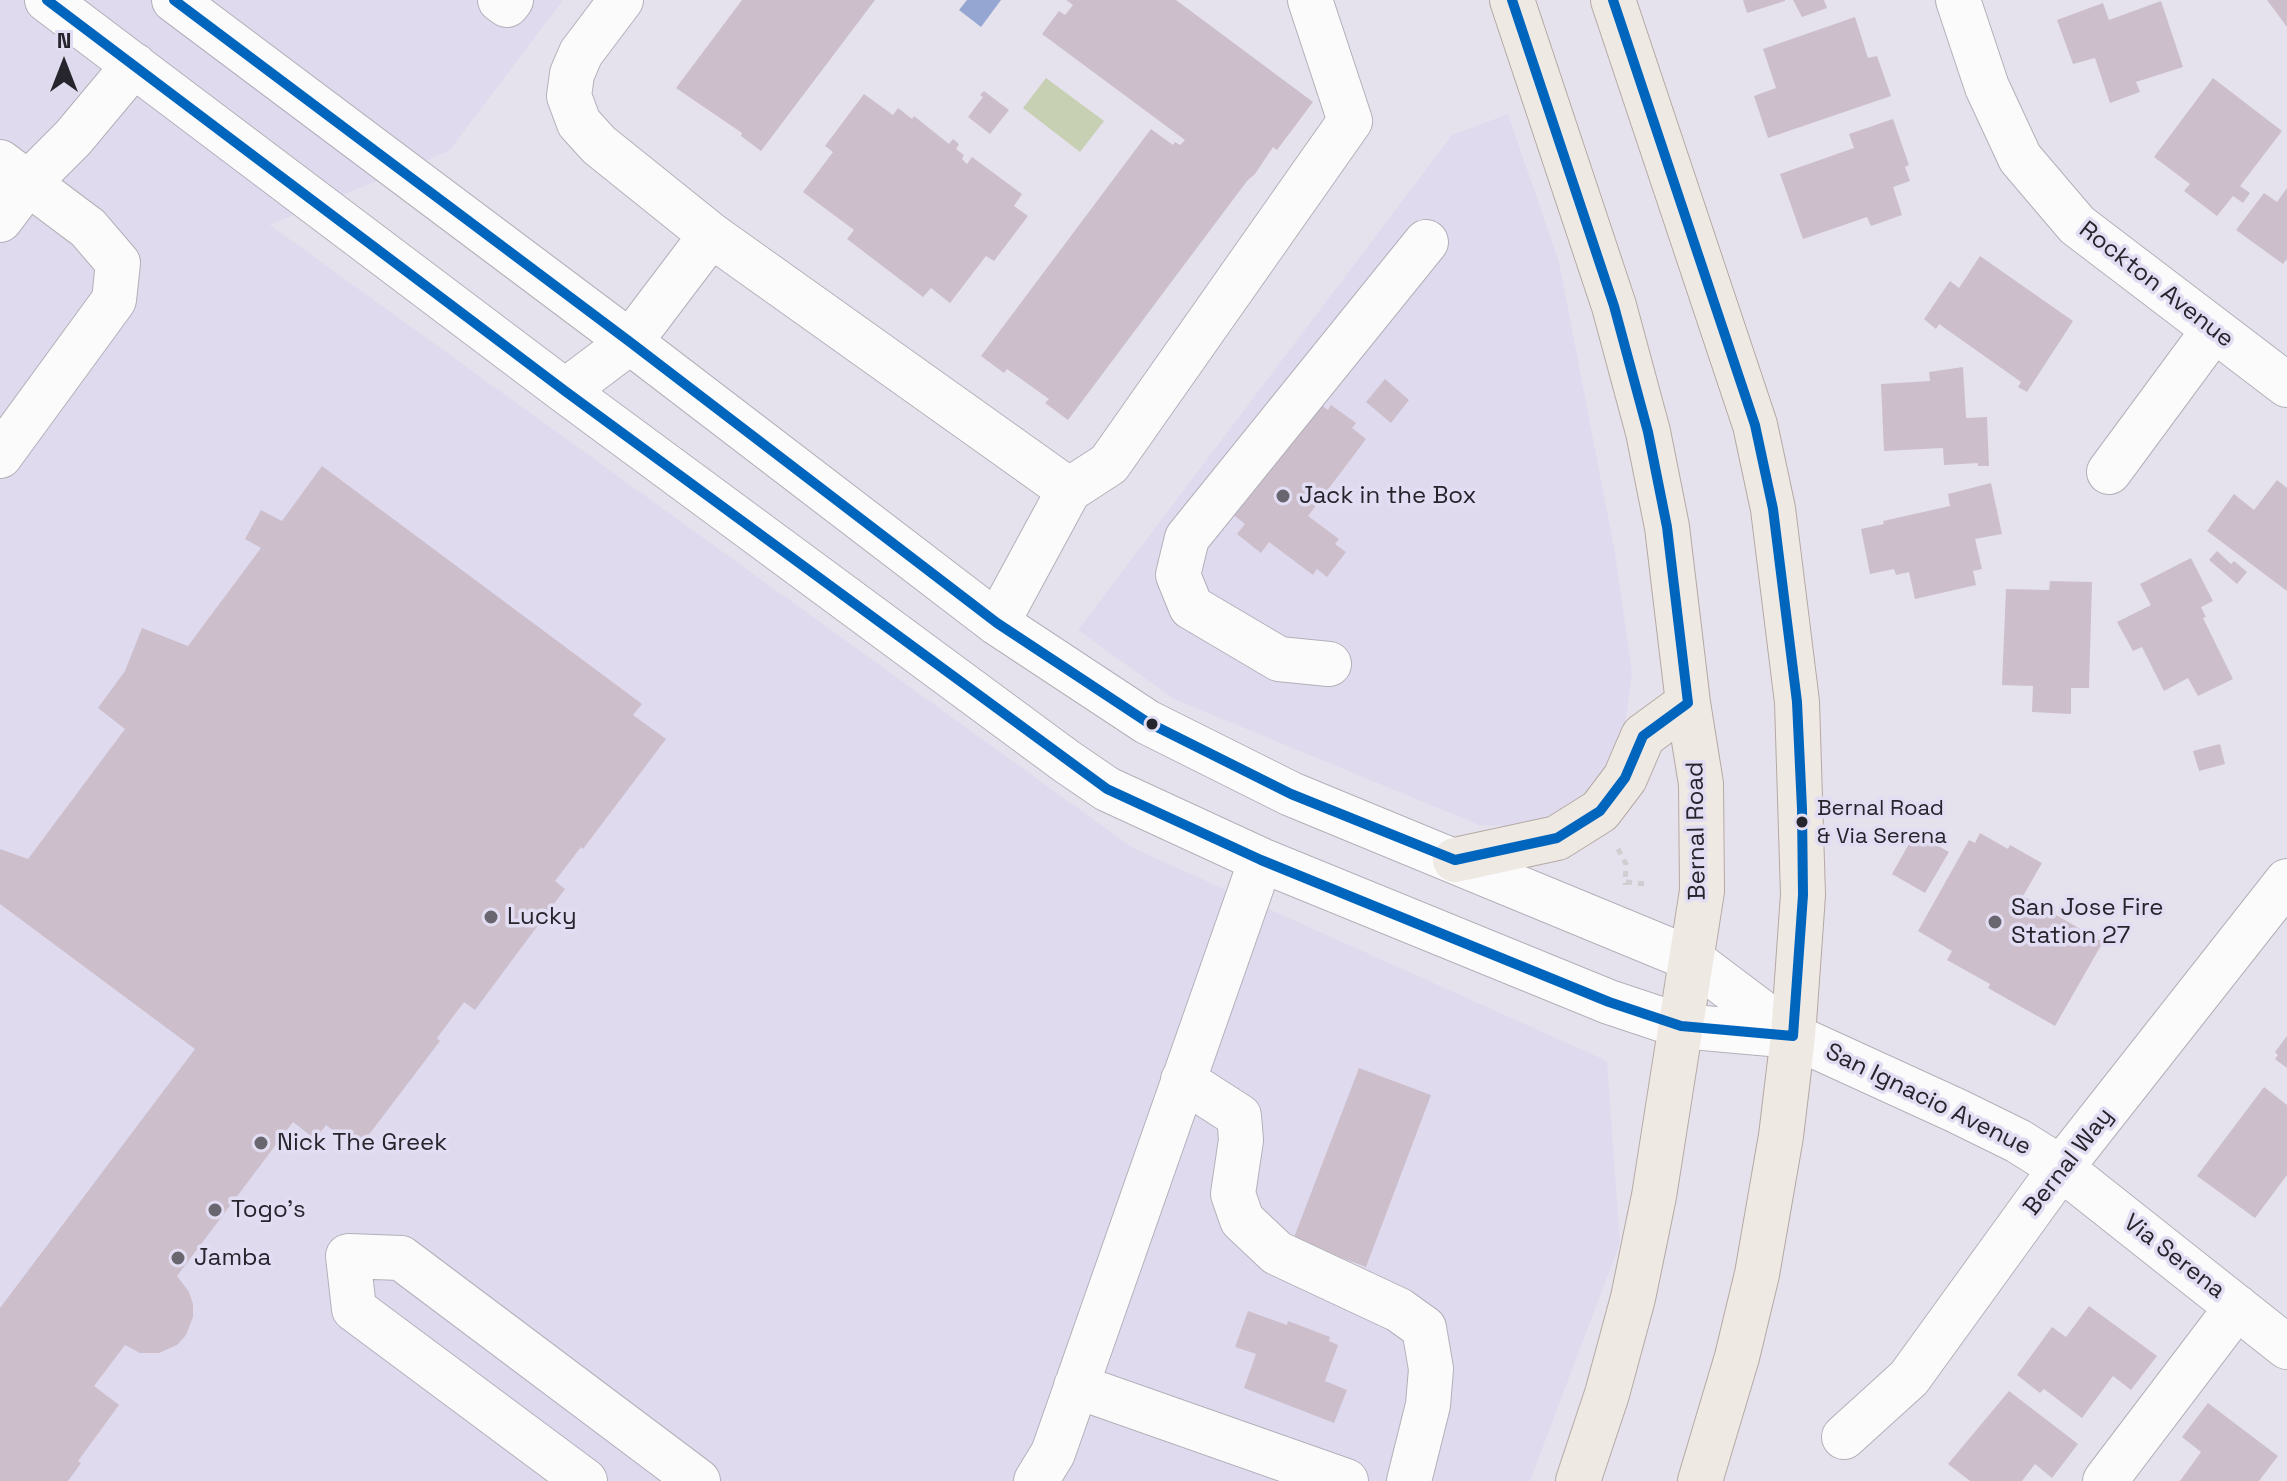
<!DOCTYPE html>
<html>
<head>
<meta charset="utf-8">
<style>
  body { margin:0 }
  #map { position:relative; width:2287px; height:1481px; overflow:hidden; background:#e5e2ed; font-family:"Space Grotesk",sans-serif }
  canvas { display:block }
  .north { position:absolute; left:24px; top:24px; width:80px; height:80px; -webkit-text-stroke:6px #e2ddf2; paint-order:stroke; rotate:0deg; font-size:22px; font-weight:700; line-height:32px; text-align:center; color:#26242c }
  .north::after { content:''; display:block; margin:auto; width:28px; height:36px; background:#26242c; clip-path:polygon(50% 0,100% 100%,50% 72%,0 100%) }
</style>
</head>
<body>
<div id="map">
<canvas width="2287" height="1481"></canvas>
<div class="north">N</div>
</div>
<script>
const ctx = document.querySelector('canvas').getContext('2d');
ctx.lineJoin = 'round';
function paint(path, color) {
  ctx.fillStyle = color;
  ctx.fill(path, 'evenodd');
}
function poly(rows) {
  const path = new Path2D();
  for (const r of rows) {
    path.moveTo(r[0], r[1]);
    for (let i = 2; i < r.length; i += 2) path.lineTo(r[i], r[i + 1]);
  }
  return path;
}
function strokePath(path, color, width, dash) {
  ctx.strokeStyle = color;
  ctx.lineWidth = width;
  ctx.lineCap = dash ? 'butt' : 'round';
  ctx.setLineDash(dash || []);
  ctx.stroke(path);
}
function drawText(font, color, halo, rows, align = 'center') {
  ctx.font = font + ' "Space Grotesk",sans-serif';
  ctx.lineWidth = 7;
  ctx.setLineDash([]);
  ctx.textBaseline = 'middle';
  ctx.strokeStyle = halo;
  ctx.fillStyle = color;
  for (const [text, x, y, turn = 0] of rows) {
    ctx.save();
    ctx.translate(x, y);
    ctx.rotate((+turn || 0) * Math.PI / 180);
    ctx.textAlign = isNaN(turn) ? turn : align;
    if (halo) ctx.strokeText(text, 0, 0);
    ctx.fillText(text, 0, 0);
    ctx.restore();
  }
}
paint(poly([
  [0,0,563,0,449,151,270,225,1133,848,1607,1061,1620,1243,1530,1481,0,1481],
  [1508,114,1559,262,1615,553,1632,673,1617,785,1551,827,1479,825,1174,699,1078,630,1452,135]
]), '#e0daef');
paint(poly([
  [1046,78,1104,121,1080,152,1023,108]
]), '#c8d0b4');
paint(poly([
  [967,0,1001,0,981,27,959,10]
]), '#94a6d1');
paint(poly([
  [742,0,875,0,761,151,741,136,742,133,676,88],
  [1066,0,1176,0,1313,102,1277,150,1273,147,1255,174,1247,181,1068,420,1045,403,1049,399,1007,369,1004,373,981,356,1151,129,1173,145,1175,142,1180,145,1185,140,1042,34,1059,11,1065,15,1073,5],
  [1743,0,1785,0,1785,1,1747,13],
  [1793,0,1824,0,1827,8,1802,17],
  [2267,0,2287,0,2287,27],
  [2161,1,2183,67,2136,82,2140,92,2110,103,2095,58,2073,64,2057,20,2103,3,2109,20],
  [1855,17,1868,58,1877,56,1891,96,1768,138,1754,96,1776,88,1763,49],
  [2213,78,2282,131,2240,186,2250,193,2243,203,2233,196,2217,216,2184,191,2190,184,2154,157],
  [984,91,1009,110,990,134,968,117,983,97,980,95],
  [864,94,893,115,898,108,912,119,914,116,949,144,953,139,959,144,956,149,964,155,962,159,967,164,972,157,1022,194,1014,206,1028,216,994,261,986,256,950,303,931,288,923,297,847,239,854,230,803,192,833,152,825,146],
  [1893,119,1909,165,1905,167,1910,181,1893,187,1902,215,1871,226,1867,217,1803,239,1780,174,1854,148,1849,134],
  [2287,188,2287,259,2283,264,2236,230,2264,193,2277,202],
  [1980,256,2073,321,2027,392,2018,387,2021,382,1939,324,1936,329,1924,319,1950,281,1959,288],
  [1963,367,1966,418,1987,417,1989,466,1978,466,1978,463,1944,465,1943,448,1884,451,1881,384,1930,381,1929,372],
  [1385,379,1409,400,1391,423,1366,402],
  [1316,401,1328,410,1331,405,1356,423,1352,428,1366,439,1308,516,1339,539,1335,544,1346,552,1327,577,1317,569,1313,575,1269,542,1261,553,1237,534,1245,524,1231,513],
  [322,466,642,704,633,715,666,739,583,849,581,847,555,881,565,889,475,1010,464,1002,437,1038,440,1041,358,1149,326,1125,315,1139,293,1122,177,1276,189,1292,193,1304,193,1317,186,1335,177,1345,159,1353,140,1353,125,1345,94,1386,119,1405,78,1461,81,1463,68,1481,0,1481,0,1308,195,1049,0,904,0,849,28,859,125,729,98,708,125,671,142,628,188,646,261,548,245,539,261,510,282,521],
  [2277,480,2287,488,2287,591,2207,531,2234,494,2254,510],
  [1991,483,2002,534,1975,539,1982,569,1973,571,1976,585,1915,599,1909,572,1896,575,1894,569,1870,574,1861,529,1884,524,1883,521,1950,506,1948,494],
  [2217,551,2231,564,2234,561,2247,572,2237,584,2209,560],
  [2191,558,2213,601,2201,607,2206,617,2203,618,2233,679,2198,696,2188,678,2164,691,2142,647,2133,651,2117,622,2151,605,2140,584],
  [2050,581,2092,582,2089,688,2071,688,2071,714,2032,712,2033,686,2002,685,2006,589,2049,590],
  [2220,744,2225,764,2199,771,2193,751],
  [1915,833,1949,852,1925,893,1892,874],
  [1980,833,2008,849,2010,845,2042,863,2023,896,2103,942,2055,1026,1988,988,1990,984,1947,960,1952,951,1918,931,1969,840,1975,843],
  [2287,1036,2287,1068,2275,1059,2278,1055,2275,1052],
  [1359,1068,1431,1095,1366,1267,1293,1240],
  [2264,1087,2287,1105,2287,1175,2255,1218,2197,1176],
  [2089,1306,2157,1356,2131,1390,2113,1376,2082,1418,2044,1389,2040,1393,2017,1375,2052,1327,2066,1337],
  [1248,1311,1287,1325,1288,1321,1330,1337,1329,1341,1338,1345,1325,1381,1347,1390,1334,1423,1244,1388,1256,1354,1235,1347],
  [2009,1391,2078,1444,2052,1478,2035,1464,2022,1481,1970,1481,1948,1464],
  [2208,1403,2278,1456,2259,1481,2180,1481,2201,1452,2182,1437]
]), '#ccbfcb');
const minor = poly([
  [47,0,565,391,1066,761,1107,789,1261,860,1609,1002,1681,1026,1793,1036],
  [174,0,630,342,997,623,1147,722,1291,794,1691,959,1793,1036,1957,1111,2018,1141,2061,1168,2287,1347],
  [500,0,507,5,511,0],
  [621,0,581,53,572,74,569,96,579,123,599,145,711,235,1069,490,1109,464,1350,121,1310,0],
  [1958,0,1987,87,2020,158,2077,225,2287,385],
  [0,162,88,228,118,263,114,300,0,456],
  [0,220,28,183,73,138,134,65],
  [565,391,630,342,711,235],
  [2109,472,2213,331],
  [997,623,1069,490],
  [1329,664,1279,659,1191,607,1178,575,1187,538,1426,242],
  [1183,1080,1239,1116,1241,1140,1233,1194,1242,1220,1277,1253,1399,1310,1424,1328,1431,1369,1428,1405,1409,1481],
  [1076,1386,1346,1481],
  [1844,1437,1909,1378,2061,1168,2287,881],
  [585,1481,354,1309,348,1256,401,1258,698,1481],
  [1036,1481,1053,1453,1261,860],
  [2105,1481,2237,1307]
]);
const major = poly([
  [1512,0,1614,306,1648,432,1667,527,1688,703,1701,784,1702,891,1654,1196,1633,1298,1607,1394,1578,1481],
  [1613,0,1755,425,1773,509,1797,702,1803,895,1793,1036,1781,1136,1757,1274,1737,1357,1700,1481],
  [1455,860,1557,838,1600,811,1625,778,1643,736,1688,703]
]);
strokePath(minor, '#b3b0b9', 46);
strokePath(major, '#b5a9a4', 46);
strokePath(poly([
  [1618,849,1626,864,1625,885],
  [1626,882,1646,884]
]), '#cfced1', 5, [6, 6]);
strokePath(minor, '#fbfbfc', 44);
strokePath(major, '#efe9e4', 44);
strokePath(poly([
  [47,0,565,391,1107,789,1261,860,1609,1002,1681,1026,1793,1036,1803,895,1802,809,1797,702,1773,509,1755,425,1613,0],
  [174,0,630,342,997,623,1147,722,1291,794,1455,860,1557,838,1600,811,1625,778,1643,736,1688,703,1667,527,1648,432,1614,306,1512,0]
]), '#0065bd', 10);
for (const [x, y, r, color] of [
  [1283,496,8,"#696670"],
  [1152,724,7,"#26242c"],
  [1802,822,7,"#26242c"],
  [491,917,8,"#696670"],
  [1995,922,8,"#696670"],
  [261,1143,8,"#696670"],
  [215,1210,8,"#696670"],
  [178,1258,8,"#696670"]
]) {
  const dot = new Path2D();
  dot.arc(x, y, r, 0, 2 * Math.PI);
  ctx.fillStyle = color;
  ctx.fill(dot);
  strokePath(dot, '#e2ddf2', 3);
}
drawText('22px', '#26242c', '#e2ddf2', [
  ["Bernal Road",1817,809],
  ["& Via Serena",1817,837]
], 'left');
drawText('24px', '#26242c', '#e2ddf2', [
  ["Rockton Avenue",2156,285,38],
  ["Bernal Road",1697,831,-91],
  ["San Ignacio Avenue",1928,1100,26],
  ["Bernal Way",2069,1162,-52],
  ["Via Serena",2174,1257,38]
]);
drawText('24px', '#26242c', '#e2ddf2', [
  ["Jack in the Box",1299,496],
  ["San Jose Fire",2011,908],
  ["Station 27",2011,936],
  ["Lucky",507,917],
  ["Nick The Greek",277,1143],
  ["Togo's",231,1210],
  ["Jamba",194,1258]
], 'left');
</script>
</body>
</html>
